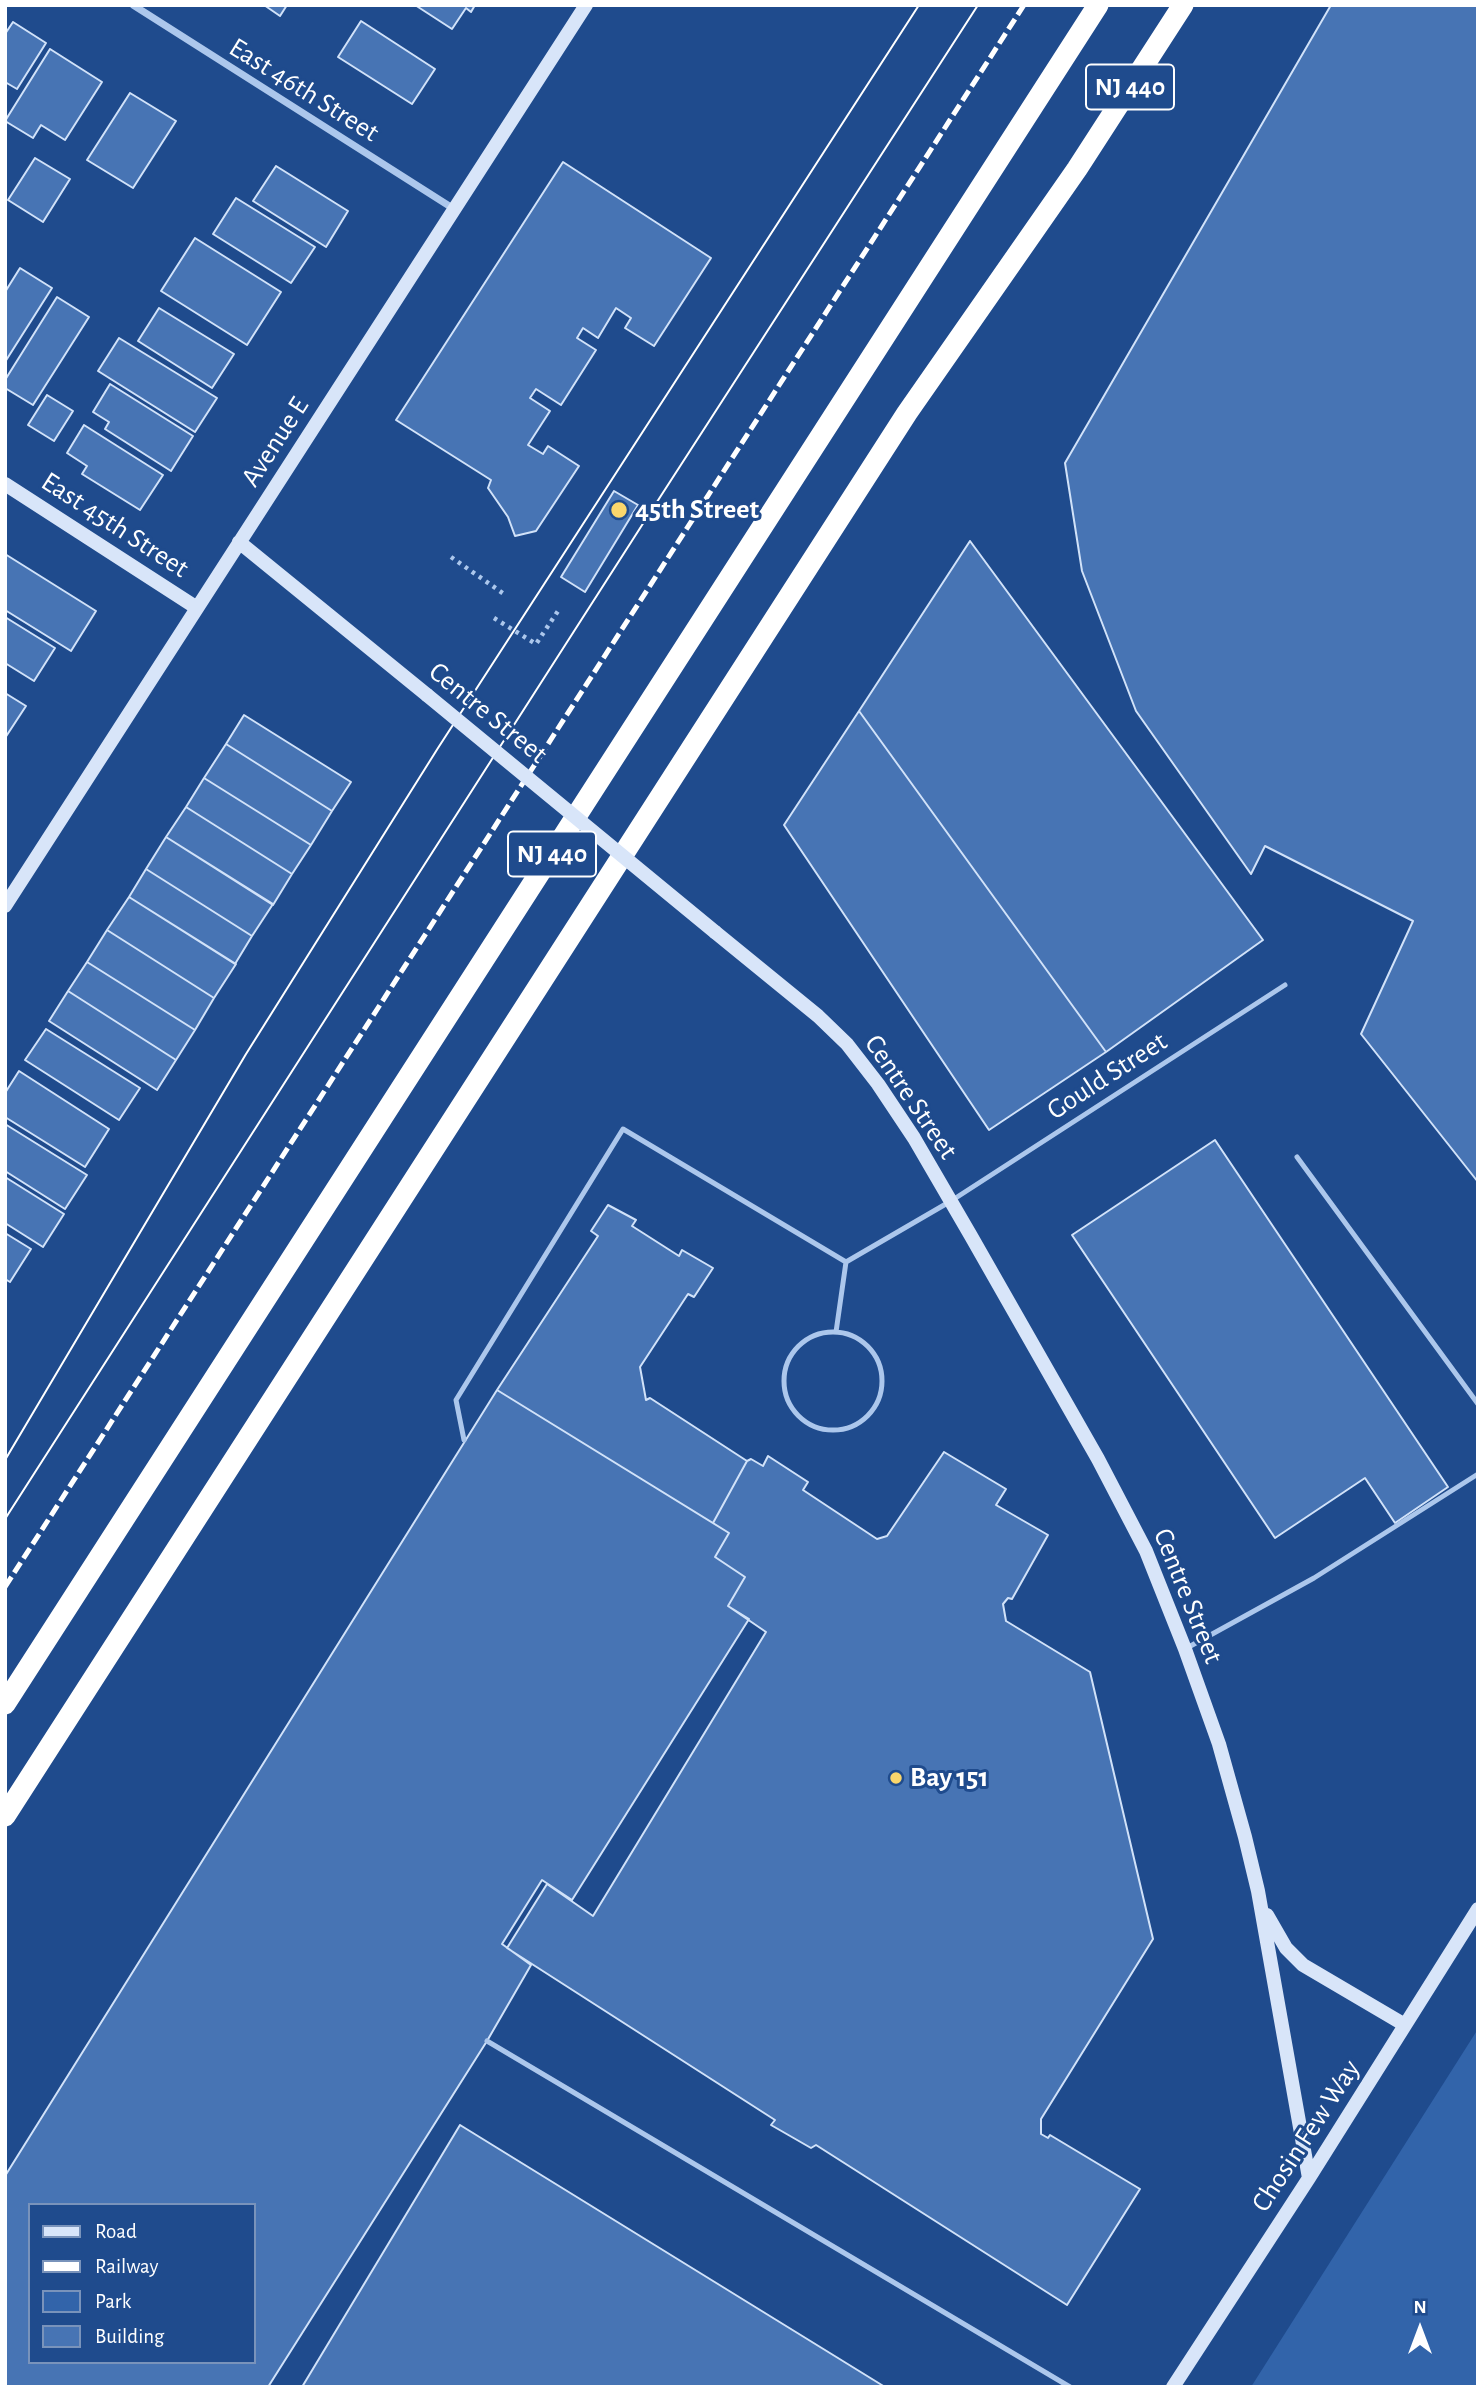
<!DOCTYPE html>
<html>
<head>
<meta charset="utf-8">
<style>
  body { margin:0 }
  #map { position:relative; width:1483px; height:2392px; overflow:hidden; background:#1f4b8d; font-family:"Alegreya Sans",sans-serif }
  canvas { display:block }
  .frame { position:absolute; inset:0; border:7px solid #fff; pointer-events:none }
  .legend { position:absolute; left:28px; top:2203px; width:228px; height:161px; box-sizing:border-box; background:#1f4b8d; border:2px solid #7993bb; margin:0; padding:9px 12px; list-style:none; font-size:21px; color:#fff }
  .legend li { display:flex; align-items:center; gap:14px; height:35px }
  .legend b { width:35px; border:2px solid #7993bb }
  .north { position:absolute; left:1385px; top:2294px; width:70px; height:70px; -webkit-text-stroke:5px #1f4b8d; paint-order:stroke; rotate:0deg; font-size:19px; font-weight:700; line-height:28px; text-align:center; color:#fff }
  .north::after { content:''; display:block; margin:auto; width:24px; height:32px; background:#fff; clip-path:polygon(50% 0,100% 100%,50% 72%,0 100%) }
</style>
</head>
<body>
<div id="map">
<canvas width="1483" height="2392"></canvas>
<div class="frame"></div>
<ul class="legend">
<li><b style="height:9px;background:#d8e5f9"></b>Road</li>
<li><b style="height:9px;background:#fff"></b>Railway</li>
<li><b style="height:19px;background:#3264aa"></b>Park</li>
<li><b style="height:19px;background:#4774b4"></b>Building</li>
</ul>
<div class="north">N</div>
</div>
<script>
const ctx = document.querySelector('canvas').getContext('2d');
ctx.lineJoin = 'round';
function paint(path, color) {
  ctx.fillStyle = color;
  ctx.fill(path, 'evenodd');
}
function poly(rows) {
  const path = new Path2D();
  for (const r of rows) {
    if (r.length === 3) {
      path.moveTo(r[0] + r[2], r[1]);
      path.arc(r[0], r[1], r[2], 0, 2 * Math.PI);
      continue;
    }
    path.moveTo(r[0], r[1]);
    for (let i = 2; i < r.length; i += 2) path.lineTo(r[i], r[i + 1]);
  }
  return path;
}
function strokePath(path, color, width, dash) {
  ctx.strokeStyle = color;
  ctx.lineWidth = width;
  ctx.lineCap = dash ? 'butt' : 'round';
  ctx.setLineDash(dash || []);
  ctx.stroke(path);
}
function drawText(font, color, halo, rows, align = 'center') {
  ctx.font = font + ' "Alegreya Sans",sans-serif';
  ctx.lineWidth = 6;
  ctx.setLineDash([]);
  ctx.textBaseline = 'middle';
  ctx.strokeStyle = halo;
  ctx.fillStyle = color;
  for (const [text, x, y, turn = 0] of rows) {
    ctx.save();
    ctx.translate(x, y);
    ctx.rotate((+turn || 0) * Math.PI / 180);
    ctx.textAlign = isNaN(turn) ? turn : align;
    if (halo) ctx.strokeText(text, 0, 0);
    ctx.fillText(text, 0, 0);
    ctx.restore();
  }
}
paint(poly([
  [1478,2029,1478,2387,1251,2387,1471,2040]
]), '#3264aa');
const building = poly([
  [264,5,287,5,280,16,264,5],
  [415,5,475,5,471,12,466,8,452,29,415,5],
  [1331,5,1478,5,1478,1182,1361,1034,1413,921,1265,846,1251,874,1136,711,1082,571,1065,463,1331,5],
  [361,21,435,69,412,104,338,57,361,21],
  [13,22,46,43,17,89,5,82,5,34,13,22],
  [50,49,102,82,65,140,41,125,33,138,5,121,50,49],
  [130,93,176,121,133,188,87,160,130,93],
  [35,158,70,179,43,222,8,200,35,158],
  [563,162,711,258,654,346,625,328,631,318,616,308,598,338,583,328,577,338,596,350,561,405,536,389,530,398,550,411,528,445,543,454,548,446,579,466,536,531,515,536,508,517,488,488,491,480,396,420,563,162],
  [276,166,348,211,326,247,253,201,276,166],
  [236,198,315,247,291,283,213,234,236,198],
  [195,238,281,292,247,345,161,291,195,238],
  [20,268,52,288,5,362,5,292,20,268],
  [57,297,89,317,33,405,5,388,5,380,57,297],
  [159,308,234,354,212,388,138,341,159,308],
  [119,338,217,398,195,432,98,371,119,338],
  [110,384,193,436,171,471,105,429,109,422,93,412,110,384],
  [47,395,73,411,54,441,28,425,47,395],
  [84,425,163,475,140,510,82,474,87,466,67,453,84,425],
  [614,491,638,505,585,592,561,577,614,491],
  [970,541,1263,940,1106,1052,859,711,970,541],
  [5,554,96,611,71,651,5,610,5,554],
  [5,617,55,648,34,681,5,663,5,617],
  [5,693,26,706,5,738,5,693],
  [859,711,1106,1052,989,1130,784,825,859,711],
  [244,715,351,782,332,811,226,744,244,715],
  [226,744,332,811,311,845,204,778,226,744],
  [204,778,311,845,292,874,186,807,204,778],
  [186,807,292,874,273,905,166,837,186,807],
  [166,837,273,904,252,936,146,869,166,837],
  [146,869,252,936,235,964,129,897,146,869],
  [129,897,236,964,214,998,107,930,129,897],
  [107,930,214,998,195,1030,87,962,107,930],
  [87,962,195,1030,176,1060,68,991,87,962],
  [68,991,176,1060,157,1090,49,1021,68,991],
  [46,1029,140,1088,119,1120,25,1060,46,1029],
  [19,1071,109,1129,85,1167,5,1117,5,1093,19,1071],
  [5,1124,87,1175,65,1209,5,1171,5,1124],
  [1215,1140,1448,1487,1395,1523,1365,1478,1275,1538,1072,1235,1215,1140],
  [5,1177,64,1214,43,1247,5,1223,5,1177],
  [608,1205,636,1220,632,1226,679,1256,682,1250,713,1268,694,1297,688,1294,640,1367,646,1400,650,1398,747,1461,713,1523,497,1390,598,1236,591,1231,608,1205],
  [5,1233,31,1249,10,1282,5,1279,5,1233],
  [497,1390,729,1533,715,1557,745,1577,728,1606,749,1619,572,1900,542,1880,502,1944,531,1965,487,2041,268,2387,5,2387,5,2176,497,1390],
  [30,2205,254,2205,254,2362,30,2362,30,2205],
  [944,1452,1006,1489,996,1505,1048,1535,1012,1599,1008,1598,1003,1604,1006,1621,1090,1672,1153,1939,1041,2119,1041,2134,1048,2138,1050,2135,1140,2189,1067,2305,816,2145,811,2148,771,2125,775,2120,507,1948,547,1884,593,1916,766,1632,728,1606,745,1577,715,1557,729,1533,713,1523,747,1461,751,1459,763,1466,768,1456,808,1482,803,1490,877,1539,887,1536,944,1452],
  [460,2125,885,2387,302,2387,460,2125]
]);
paint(building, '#4774b4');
strokePath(building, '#d1e2f9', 2);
strokePath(poly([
  [451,557,504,594],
  [494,618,536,644,560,608]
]), '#acc7ec', 4.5, [3.5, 5]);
strokePath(poly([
  [1297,1157,1478,1404],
  [836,1332,846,1262],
  [833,1381,49],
  [464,1440,456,1400,623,1129,846,1262,951,1201,1285,985],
  [1185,1649,1314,1578,1478,1474],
  [487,2041,1070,2387]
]), '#acc7ec', 5);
strokePath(poly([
  [133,5,454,209]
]), '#acc7ec', 7);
strokePath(poly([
  [5,484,197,608],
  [239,542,427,695],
  [5,906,586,5],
  [715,932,818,1016,847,1044,878,1084,914,1138,971,1236,1098,1459,1146,1551,1185,1649,1219,1744,1245,1837,1258,1891,1309,2178],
  [1267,1915,1286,1948,1303,1965,1405,2025],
  [1173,2387,1309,2178,1478,1909]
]), '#d8e5f9', 14);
strokePath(poly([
  [5,1704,1098,5],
  [5,1816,907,413,1077,169,1183,5]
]), '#fff', 21);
strokePath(poly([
  [5,1460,246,1054,438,748,919,5],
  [5,1519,644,522,978,5]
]), '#fff', 2);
strokePath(poly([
  [5,1587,1024,5]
]), '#fff', 5, [12, 5]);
strokePath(poly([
  [427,695,715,932]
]), '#d8e5f9', 14);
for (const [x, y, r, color] of [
  [619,510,9,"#fad66c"],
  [896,1778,7,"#fad66c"]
]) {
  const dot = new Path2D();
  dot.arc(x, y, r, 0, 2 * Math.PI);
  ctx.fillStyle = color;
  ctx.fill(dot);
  strokePath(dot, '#1f4b8d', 2.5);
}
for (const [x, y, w] of [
  [1130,87,88],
  [552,854,88]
]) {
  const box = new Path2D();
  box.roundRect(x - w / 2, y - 22.5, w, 45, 5);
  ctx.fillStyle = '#1f4b8d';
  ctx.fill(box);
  strokePath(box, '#fff', 2);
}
drawText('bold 26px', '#fff', null, [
  ["NJ 440",1130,87],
  ["NJ 440",552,854]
]);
drawText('28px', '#fff', '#1f4b8d', [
  ["East 46th Street",304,90,32],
  ["Avenue E",275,442,-57],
  ["East 45th Street",115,525,33],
  ["Centre Street",488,713,39],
  ["Gould Street",1107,1076,-33],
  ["Centre Street",911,1097,56],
  ["Centre Street",1188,1596,68],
  ["Chosin Few Way",1306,2136,-57]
]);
drawText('bold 28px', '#fff', '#1f4b8d', [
  ["45th Street",635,510],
  ["Bay 151",910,1778]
], 'left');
</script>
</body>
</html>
